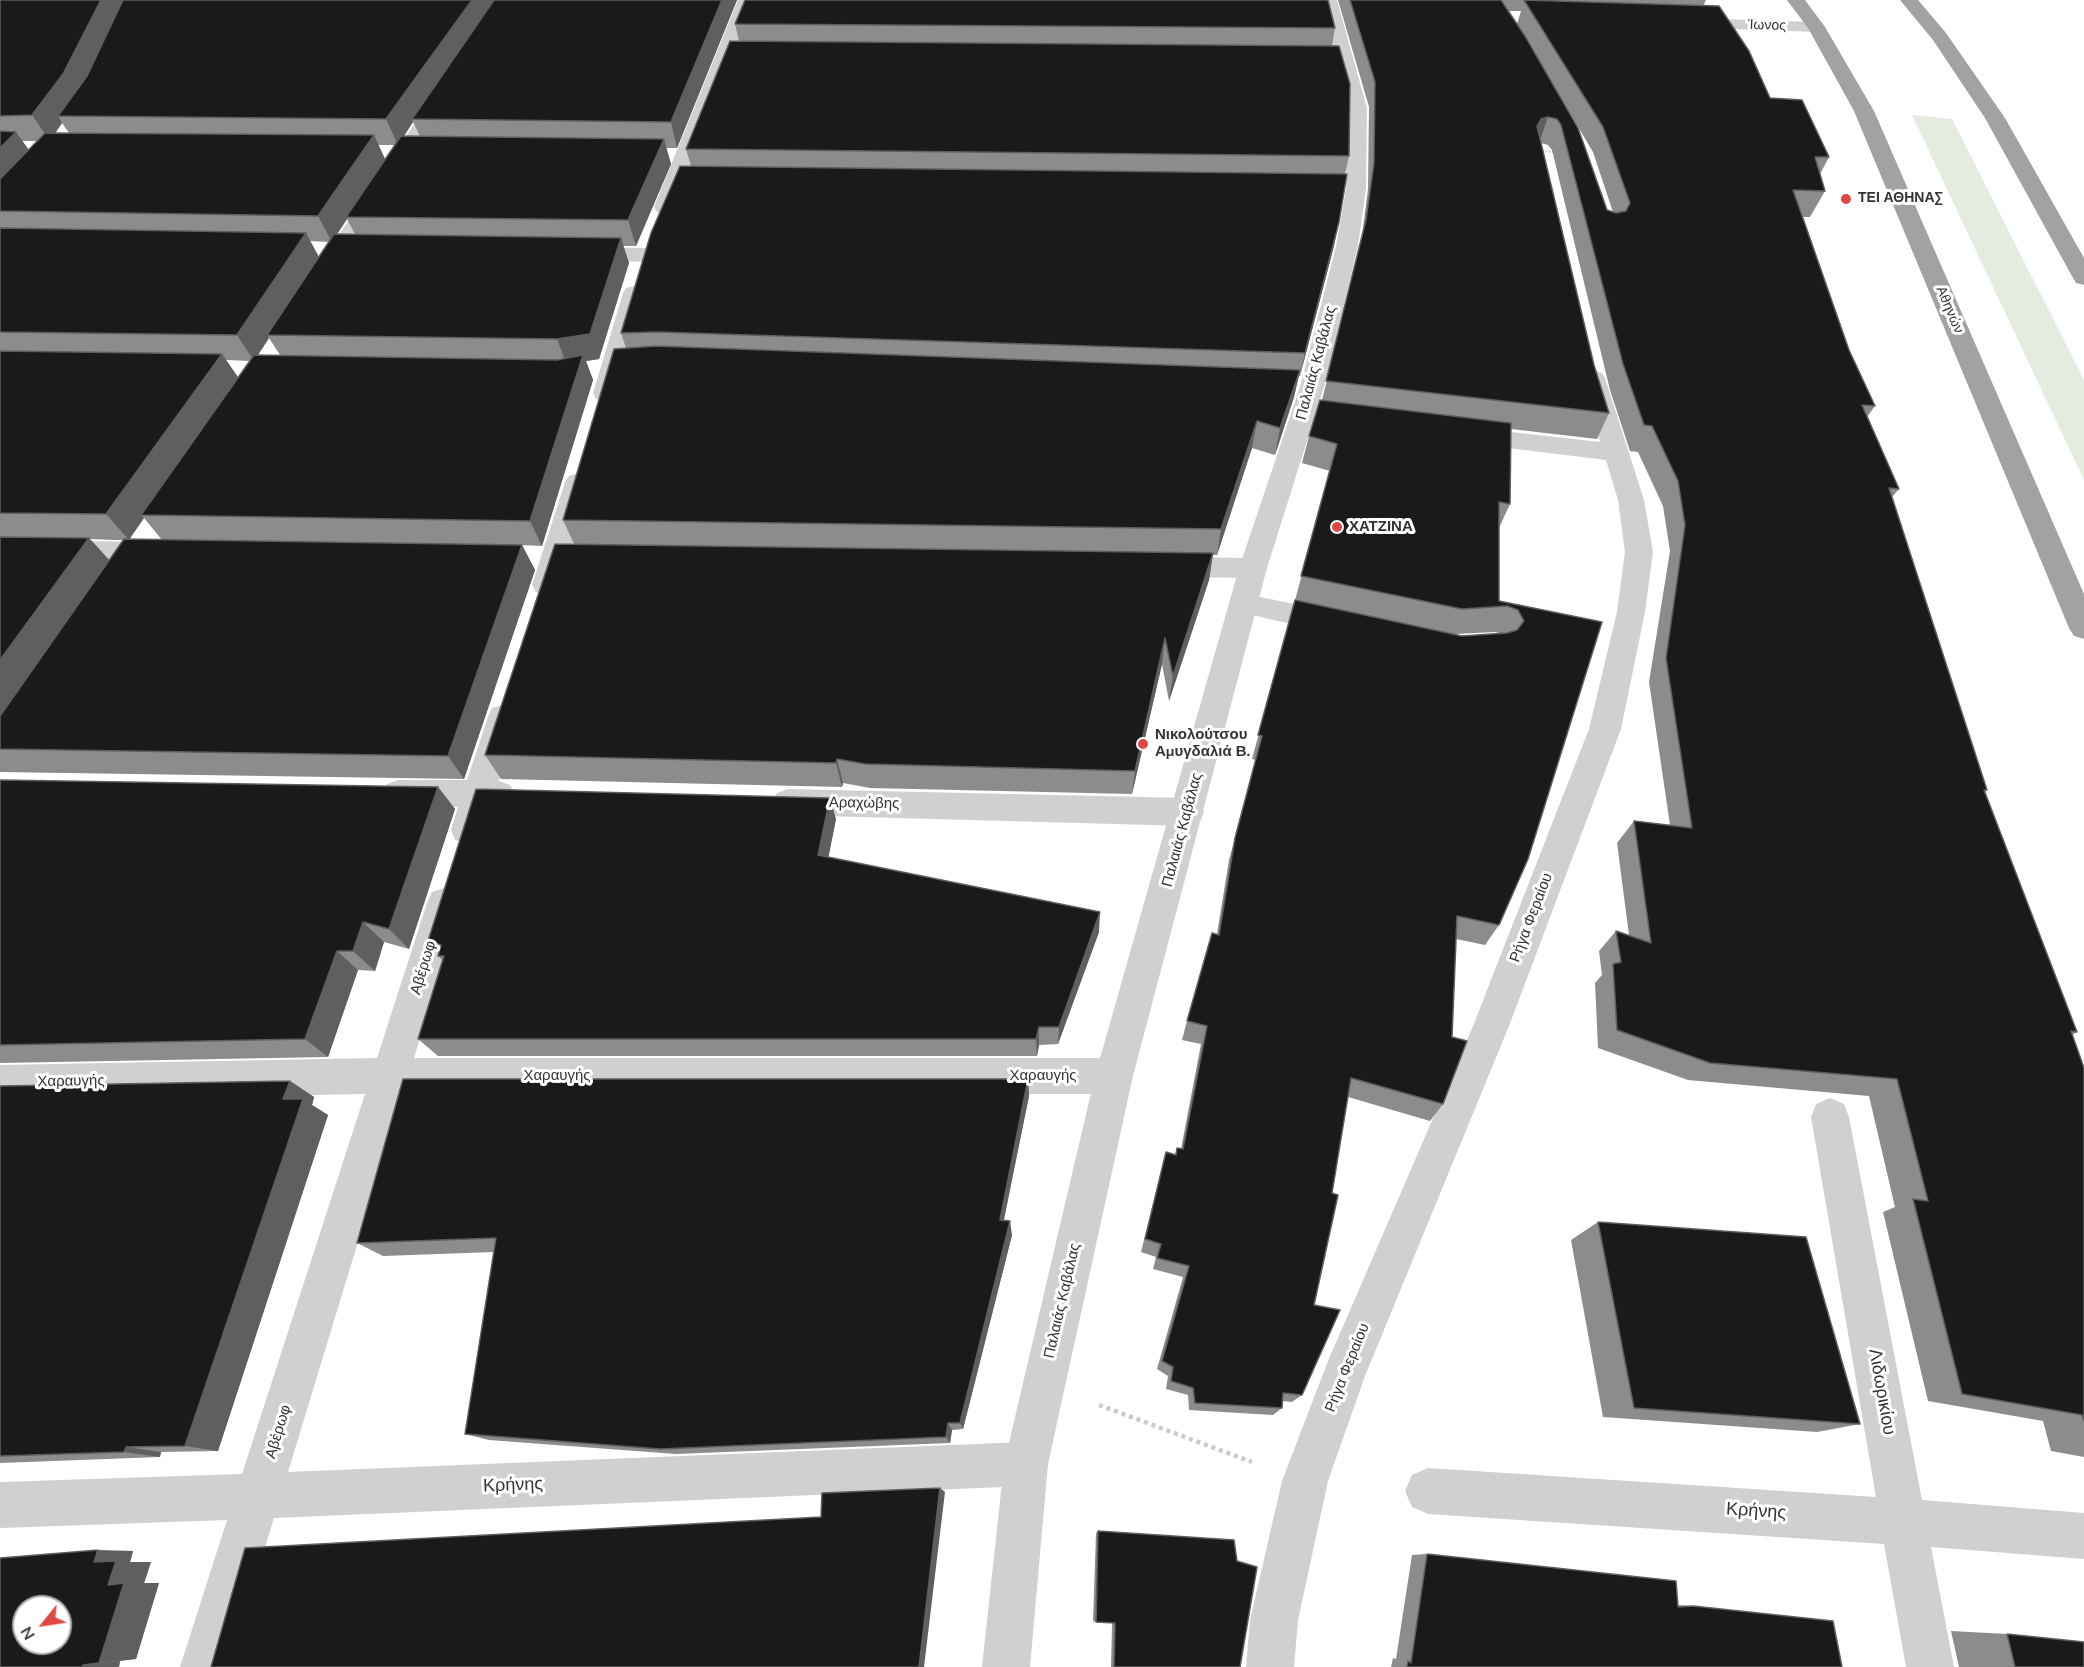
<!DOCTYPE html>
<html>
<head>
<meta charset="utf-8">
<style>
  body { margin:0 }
  #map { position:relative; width:2084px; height:1667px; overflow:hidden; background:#fff; font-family:"Nunito Sans",sans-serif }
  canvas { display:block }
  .north { position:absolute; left:12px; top:1595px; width:60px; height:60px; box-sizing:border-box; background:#fff; border:2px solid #adadad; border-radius:50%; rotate:240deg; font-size:16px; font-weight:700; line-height:24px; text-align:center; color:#333 }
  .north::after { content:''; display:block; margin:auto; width:21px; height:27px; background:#de4841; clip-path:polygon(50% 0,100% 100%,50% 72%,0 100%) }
</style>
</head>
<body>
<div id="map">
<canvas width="2084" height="1667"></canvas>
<div class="north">N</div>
</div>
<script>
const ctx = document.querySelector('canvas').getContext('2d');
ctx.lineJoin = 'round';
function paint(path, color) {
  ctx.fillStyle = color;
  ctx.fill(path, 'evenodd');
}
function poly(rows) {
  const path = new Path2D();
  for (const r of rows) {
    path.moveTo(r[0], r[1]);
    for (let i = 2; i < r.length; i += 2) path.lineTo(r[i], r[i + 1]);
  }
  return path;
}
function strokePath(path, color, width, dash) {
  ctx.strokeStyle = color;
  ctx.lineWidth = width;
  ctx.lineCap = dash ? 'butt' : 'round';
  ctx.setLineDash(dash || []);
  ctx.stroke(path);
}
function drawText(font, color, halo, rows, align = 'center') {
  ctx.font = font + ' "Nunito Sans",sans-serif';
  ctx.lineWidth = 6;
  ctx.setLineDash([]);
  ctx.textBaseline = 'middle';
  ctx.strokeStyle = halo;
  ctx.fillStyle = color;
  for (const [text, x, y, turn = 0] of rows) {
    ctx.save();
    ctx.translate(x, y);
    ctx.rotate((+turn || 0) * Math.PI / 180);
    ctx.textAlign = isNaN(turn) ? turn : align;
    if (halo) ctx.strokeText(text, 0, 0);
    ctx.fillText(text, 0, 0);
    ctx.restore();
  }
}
paint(poly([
  [1912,115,1952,119,2084,380,2084,480]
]), '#e4ebdf');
strokePath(poly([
  [1540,151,1556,152]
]), '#cacaca', 2, [1.5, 1.5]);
strokePath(poly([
  [1099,1405,1252,1462]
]), '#cacaca', 4.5, [4, 4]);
paint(poly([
  [1593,370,1602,373,1605,378,1644,500,1653,552,1645,612,1621,729,1509,1026,1365,1376,1328,1481,1298,1620,1294,1667,1246,1667,1250,1620,1282,1481,1328,1361,1473,1026,1589,729,1617,612,1625,552,1618,500,1606,460,1467,443,1458,441,1454,435,1458,429,1467,427,1600,442,1581,378,1584,373,1593,370],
  [1245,594,1334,612,1344,615,1349,623,1344,631,1334,634,1235,611,1231,604,1235,597,1245,594]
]), '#d0d0d0');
paint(poly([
  [738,0,756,0,676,207,673,212,665,213,657,212,654,207,738,0],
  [1685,18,1816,22,1822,23,1825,27,1822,31,1816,32,1679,27,1676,23,1679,19,1685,18],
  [444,89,451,91,454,95,336,271,333,276,325,278,317,276,314,271,437,91,444,89],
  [581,247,645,248,653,250,656,255,653,260,645,262,573,259,570,254,573,249,581,247],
  [634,286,642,288,645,293,617,393,614,399,605,401,596,399,593,393,623,293,626,288,634,286],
  [578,473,587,476,591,482,560,585,556,592,546,595,536,592,532,585,565,482,569,476,578,473],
  [0,540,160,542,170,545,174,552,170,559,160,562,0,560,0,540],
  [1165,557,1253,558,1263,561,1267,568,1263,575,1253,578,1165,577,1155,574,1151,567,1155,560,1165,557],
  [503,705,514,708,518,717,499,781,510,785,515,794,510,803,491,807,479,840,467,844,455,840,451,830,458,807,398,806,387,802,382,793,387,784,398,780,467,780,488,717,492,708,503,705],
  [788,789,1188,798,1200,802,1204,812,1200,822,1188,826,788,815,777,811,772,802,777,793,788,789],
  [444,888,456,892,461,903,414,1058,1114,1058,1127,1063,1133,1076,1127,1089,1114,1094,403,1094,288,1472,1026,1442,1042,1448,1048,1464,1042,1480,1026,1486,274,1518,228,1667,180,1667,227,1520,0,1528,0,1482,242,1474,365,1094,0,1101,0,1065,377,1058,427,903,432,892,444,888],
  [1830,1098,1844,1104,1849,1117,1922,1500,2084,1513,2084,1559,1931,1547,1954,1667,1906,1667,1884,1544,1428,1514,1412,1507,1405,1491,1412,1475,1428,1468,1876,1497,1811,1117,1816,1104,1830,1098]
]), '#d0d0d0');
paint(poly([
  [1319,0,1337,0,1367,108,1366,189,1358,246,1324,387,1267,568,1133,1076,1048,1464,1030,1667,982,1667,1004,1464,1095,1076,1239,568,1300,387,1336,246,1346,189,1347,108,1319,0]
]), '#d0d0d0');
paint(poly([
  [1787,0,1805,0,1825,27,1874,111,2084,594,2084,639,2074,636,2069,628,1854,111,1808,28,1787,0],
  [1900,0,1918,0,1946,33,2005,118,2084,258,2084,285,2076,283,2073,278,1985,118,1933,40,1900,0]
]), '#a2a2a2');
paint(poly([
  [0,0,737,0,677,148,666,148,671,164,636,246,623,246,629,263,599,359,586,361,593,380,542,546,522,545,535,570,464,779,0,772],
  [413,122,420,136,404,136],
  [62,123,69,133,55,133],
  [22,141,37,141,29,150],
  [378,145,395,145,385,160],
  [347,219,355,234,337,234],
  [310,241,329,242,319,257],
  [269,338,280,355,258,355],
  [226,360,250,361,238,378],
  [144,518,162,540,129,539],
  [90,539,115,540,123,540,109,560],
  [1338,0,1706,0,1703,6,1770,98,1829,157,1820,174,1825,191,1810,217,1803,217,1849,350,1875,406,1867,417,1899,489,1892,497,1987,790,1985,792,2077,1032,2072,1035,2084,1068,2084,1457,2051,1451,2043,1421,1928,1401,1883,1212,1895,1207,1869,1096,1688,1080,1598,1048,1595,983,1602,975,1599,951,1616,931,1629,935,1617,843,1634,821,1670,825,1649,682,1670,551,1663,506,1638,452,1630,451,1610,390,1552,150,1548,145,1541,143,1594,365,1609,413,1597,439,1511,429,1510,504,1499,528,1499,601,1602,622,1499,925,1485,945,1456,939,1443,1104,1430,1121,1348,1097,1314,1305,1302,1395,1292,1402,1283,1401,1282,1408,1273,1415,1189,1410,1188,1395,1166,1389,1168,1376,1157,1369,1183,1277,1153,1269,1156,1257,1141,1252,1166,1152,1175,1155,1177,1148,1181,1149,1201,1044,1182,1040,1187,1021,1217,934,1229,860,1256,760,1252,759,1330,471,1302,463,1309,436,1322,400,1361,244,1368,189,1369,107],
  [1508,11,1521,11,1517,24],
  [1568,110,1593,152,1613,212,1607,210],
  [1495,632,1499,633,1462,636,1455,634],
  [735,24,1335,28,1332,46,1349,156,1345,174,1334,246,1300,376,1299,376,1294,397,1275,455,1252,448,1217,555,1213,555,1209,580,1169,701,1162,664,1132,794,870,788,843,783,842,787,501,779,485,755,574,544,563,520,626,348,621,333,691,166,686,149,739,41],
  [0,780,438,787,455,809,409,949,384,942,375,971,358,970,328,1057,0,1063],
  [836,819,828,857,1099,932,1058,1044,1039,1045,1037,1056,438,1056,418,1039,442,960,438,956,439,953,428,941],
  [1028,1079,1029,1096,1004,1220,1012,1235,963,1429,952,1430,950,1443,676,1454,489,1440,465,1434,494,1252,383,1256,357,1243],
  [290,1081,314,1097,312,1105,328,1115,218,1451,161,1452,160,1457,0,1463,0,1086],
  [1598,1222,1860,1424,1817,1432,1603,1417,1571,1240],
  [1098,1531,1240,1667,1111,1667,1112,1623,1096,1622,1093,1621,1096,1533],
  [133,1551,130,1562,151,1562,144,1583,159,1583,136,1659,120,1661,119,1667,0,1667],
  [1427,1554,1678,1605,1693,1606,1842,1667,1391,1667,1393,1658,1396,1659,1412,1555],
  [1951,1631,2007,1634,2084,1667,1959,1667]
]), '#8c8c8c');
paint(poly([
  [101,0,126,0,79,99,58,116,62,123,50,141,32,115],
  [472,0,497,0,412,119,413,122,398,145,386,119],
  [722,0,737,0,677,148,671,122],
  [1548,117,1539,143,1537,126,1541,119],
  [16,132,34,157,0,194,0,148],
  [374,135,386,161,346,217,347,219,332,242,318,216],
  [664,139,671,164,636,246,628,220],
  [1339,222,1334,246,1300,376,1305,353],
  [306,233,320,259,267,335,269,338,254,361,237,335],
  [621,238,629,263,599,359,586,361,593,380,542,546,530,521,567,365,557,339],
  [222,354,240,380,141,515,144,518,129,540,106,514],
  [1300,370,1294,397,1275,455,1280,428],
  [1257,421,1252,448,1217,555,1221,529],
  [89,538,112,563,0,723,0,660],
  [522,545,535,570,464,779,448,756],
  [1213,553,1209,580,1169,701,1173,676],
  [1165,638,1162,664,1132,794,1135,771],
  [837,759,843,783,842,787,836,763],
  [438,787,455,809,409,949,389,929],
  [830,798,836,819,825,875,818,855],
  [1100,912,1099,932,1058,1044,1059,1027],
  [363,922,384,942,375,971,353,951],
  [337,951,358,970,328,1057,305,1039],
  [1039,1027,1039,1045,1037,1056,1036,1039],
  [1028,1079,1029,1096,1001,1233,1000,1220],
  [290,1081,314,1097,312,1105,328,1115,218,1451,185,1446,283,1099],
  [1010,1221,1012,1235,963,1429,960,1423],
  [948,1423,952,1430,950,1443,946,1437],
  [126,1447,161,1452,160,1457,124,1452],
  [940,1488,945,1492,924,1667,919,1667],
  [98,1550,133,1551,130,1562,151,1562,144,1583,159,1583,136,1659,99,1663,108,1585,94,1562],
  [120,1661,119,1667,82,1667,83,1665]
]), '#5f5f5f');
const building = poly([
  [0,0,101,0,63,74,32,115,0,116,0,0],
  [123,0,472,0,386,119,58,116,87,76,123,0],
  [494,0,722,0,671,122,412,119,494,0],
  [745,0,1328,0,1335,28,735,24,745,0],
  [1350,0,1501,0,1525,36,1578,128,1607,210,1616,213,1626,211,1630,203,1603,127,1524,0,1719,6,1749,51,1770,98,1802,100,1829,157,1815,157,1825,191,1793,190,1849,350,1875,406,1862,405,1899,489,1889,488,1987,790,1984,790,2077,1032,2071,1031,2084,1068,2084,1421,2082,1415,1962,1394,1913,1199,1928,1201,1897,1079,1710,1063,1617,1030,1613,964,1621,962,1616,931,1651,943,1634,821,1692,828,1666,658,1685,525,1678,481,1652,426,1644,425,1623,364,1561,125,1557,119,1548,117,1541,119,1537,126,1594,365,1609,413,1326,381,1366,220,1374,163,1375,82,1350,0],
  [730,41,1339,46,1350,84,1349,156,686,149,730,41],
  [0,131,16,132,0,148,0,131],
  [45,133,374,135,318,216,0,211,0,179,45,133],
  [401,136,664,139,628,220,346,217,401,136],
  [680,166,1347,174,1339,222,1305,353,657,332,621,333,651,233,680,166],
  [0,228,306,233,237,335,0,332,0,228],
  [334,234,621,238,590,334,557,339,267,335,334,234],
  [656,346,1300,370,1280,428,1257,421,1221,529,563,520,614,349,656,346],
  [0,351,222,354,106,514,0,513,0,351],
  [254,355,557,360,583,355,530,521,141,515,254,355],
  [1320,400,1511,423,1510,504,1499,502,1499,601,1602,622,1528,859,1499,925,1457,916,1452,1037,1467,1041,1443,1104,1351,1078,1332,1193,1338,1195,1314,1305,1340,1310,1302,1395,1283,1393,1282,1408,1195,1403,1193,1388,1171,1381,1173,1367,1162,1361,1189,1266,1157,1258,1161,1244,1145,1239,1166,1152,1176,1155,1177,1148,1183,1149,1207,1026,1187,1021,1212,933,1219,935,1235,838,1262,736,1258,735,1295,600,1462,636,1507,633,1517,630,1524,621,1518,610,1507,606,1462,609,1301,576,1337,444,1309,436,1320,400],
  [0,537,89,538,0,660,0,537],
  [124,539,522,545,448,756,0,749,0,716,124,539],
  [555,544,1213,553,1173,676,1165,638,1135,771,865,764,837,759,836,763,485,755,555,544],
  [0,780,438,787,389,929,363,922,353,951,337,951,305,1039,0,1045,0,780],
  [476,789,830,798,818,855,1100,912,1059,1027,1039,1027,1036,1039,418,1039,444,956,438,956,441,945,428,941,476,789],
  [403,1079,1028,1079,1000,1220,1010,1221,960,1423,948,1423,946,1437,660,1449,465,1434,496,1238,357,1243,403,1079],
  [290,1081,283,1099,303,1099,185,1446,126,1447,124,1452,0,1456,0,1086,290,1081],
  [1598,1222,1806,1237,1860,1424,1634,1408,1598,1222],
  [940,1488,919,1667,211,1667,245,1548,821,1517,822,1493,940,1488],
  [1098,1531,1234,1540,1237,1561,1257,1567,1240,1667,1114,1667,1115,1623,1096,1622,1098,1531],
  [98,1550,94,1562,116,1561,108,1585,124,1583,99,1663,83,1665,82,1667,0,1667,0,1558,98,1550],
  [24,1607,60,1607,60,1643,24,1643,24,1607],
  [1427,1554,1676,1581,1678,1607,1693,1606,1833,1621,1842,1667,1407,1667,1408,1661,1411,1663,1427,1554],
  [2007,1634,2084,1642,2084,1667,2015,1667,2007,1634]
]);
paint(building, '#1a1a1a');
strokePath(building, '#5f5f5f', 1.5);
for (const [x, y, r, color] of [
  [1846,199,6,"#de4841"],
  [1337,527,6,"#de4841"],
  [1143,744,6,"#de4841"]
]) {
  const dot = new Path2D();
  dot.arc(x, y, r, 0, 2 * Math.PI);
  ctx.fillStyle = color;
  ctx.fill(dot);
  strokePath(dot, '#fff', 2);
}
drawText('14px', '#333', '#fff', [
  ["Ίωνος",1767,26,2],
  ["Αθηνών",1949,310,67]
]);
drawText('bold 14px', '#333', '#fff', [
  ["ΤΕΙ ΑΘΗΝΑΣ",1858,199]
], 'left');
drawText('15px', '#333', '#fff', [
  ["Παλαιάς Καβάλας",1317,363,-75],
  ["Αραχώβης",864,804,1],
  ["Παλαιάς Καβάλας",1183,830,-75],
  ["Ρήγα Φεραίου",1532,918,-69],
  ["Αβέρωφ",424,968,-73],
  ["Χαραυγής",557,1076],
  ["Χαραυγής",1043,1076],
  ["Χαραυγής",71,1082,-1],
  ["Παλαιάς Καβάλας",1063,1301,-77],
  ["Ρήγα Φεραίου",1348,1368,-68],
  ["Αβέρωφ",279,1432,-73]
]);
drawText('bold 15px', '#333', '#fff', [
  ["ΧΑΤΖΙΝΑ",1349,527],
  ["Νικολούτσου",1155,735],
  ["Αμυγδαλιά Β.",1155,752]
], 'left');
drawText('18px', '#333', '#fff', [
  ["Λιδωρικίου",1881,1392,80],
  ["Κρήνης",513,1486,-2],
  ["Κρήνης",1756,1512,4]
]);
</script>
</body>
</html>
